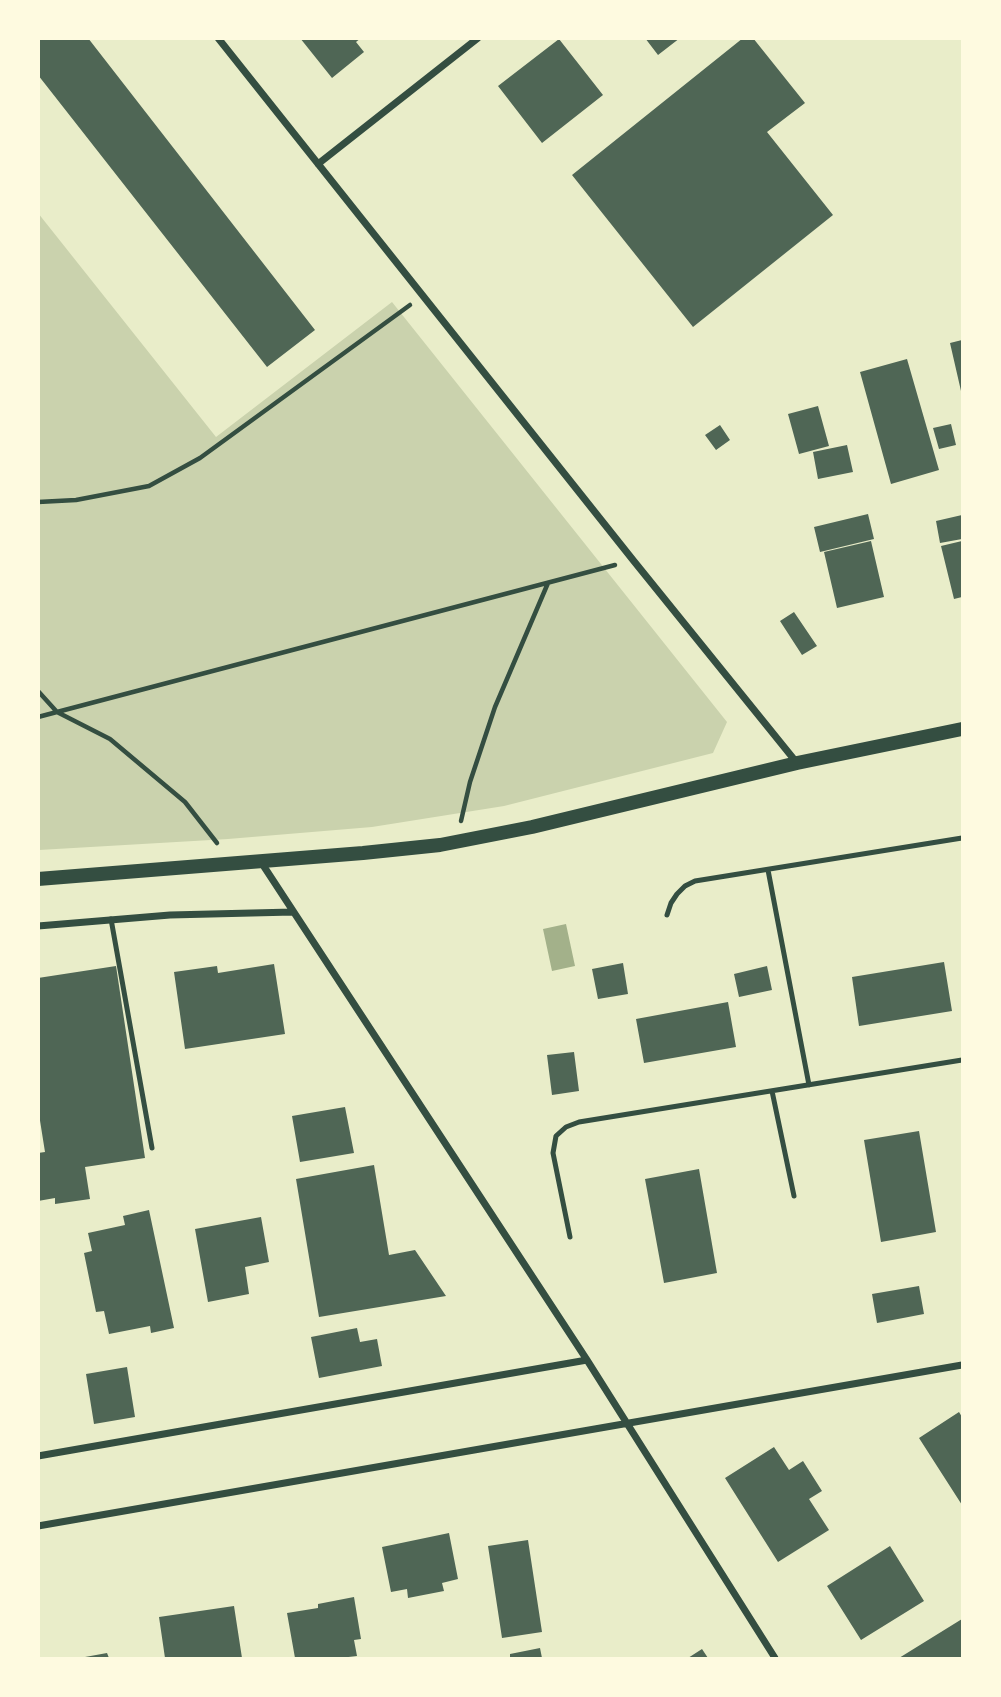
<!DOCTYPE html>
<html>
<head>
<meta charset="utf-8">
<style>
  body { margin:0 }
  #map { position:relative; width:1001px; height:1697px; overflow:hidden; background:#e9edc9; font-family:"Sofia Sans Condensed",sans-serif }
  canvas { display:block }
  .frame { position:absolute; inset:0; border:40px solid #fefae0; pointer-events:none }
</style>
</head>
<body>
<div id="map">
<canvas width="1001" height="1697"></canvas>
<div class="frame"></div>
</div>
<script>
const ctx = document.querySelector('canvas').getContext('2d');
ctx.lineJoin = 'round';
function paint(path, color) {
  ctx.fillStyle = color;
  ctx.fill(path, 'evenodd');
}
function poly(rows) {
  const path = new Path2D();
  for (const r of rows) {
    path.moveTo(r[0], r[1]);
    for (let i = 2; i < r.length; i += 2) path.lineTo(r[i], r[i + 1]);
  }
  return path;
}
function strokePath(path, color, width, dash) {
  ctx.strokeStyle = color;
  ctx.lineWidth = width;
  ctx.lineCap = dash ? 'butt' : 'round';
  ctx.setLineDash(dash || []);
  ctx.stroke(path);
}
paint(poly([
  [38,213,216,437,392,302,727,722,713,753,504,806,372,827,228,839,39,850]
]), '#cad2ad');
paint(poly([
  [566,924,575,966,552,971,543,929]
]), '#a3b18a');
paint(poly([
  [38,38,88,38,315,330,267,367,38,75],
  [300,38,361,38,356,42,364,52,332,78],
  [645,38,680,38,658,55],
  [743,38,753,38,805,103,767,132,833,215,693,327,572,175],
  [559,39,603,95,542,143,498,86],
  [962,340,962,391,961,391,950,343],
  [907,359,939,470,891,484,860,372],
  [818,406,829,446,799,454,788,414],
  [951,424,956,445,939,449,933,428],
  [720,425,730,440,716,450,705,435],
  [847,445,853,472,818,479,813,452],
  [868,514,874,539,820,552,814,527],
  [962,515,962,539,940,543,936,521],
  [871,541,884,597,837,608,824,552],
  [962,541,962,597,954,599,941,546],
  [794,612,817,646,802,655,780,621],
  [944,962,952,1011,859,1026,852,977],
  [623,963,628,994,598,999,592,969],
  [274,964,285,1034,185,1049,174,972,217,966,218,973],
  [116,966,145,1158,85,1167,90,1199,55,1204,55,1198,38,1201,38,1153,45,1152,38,1108,38,978],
  [767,966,772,990,739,997,734,974],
  [728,1002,736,1047,644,1063,636,1019],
  [574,1052,579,1091,552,1095,547,1055],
  [345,1107,354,1153,300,1162,292,1116],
  [919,1131,936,1232,881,1242,864,1140],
  [374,1165,389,1255,415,1250,446,1296,319,1317,296,1179],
  [699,1169,717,1273,664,1283,645,1179],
  [149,1210,174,1328,151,1333,150,1326,109,1334,104,1311,96,1312,84,1253,92,1251,88,1233,125,1225,123,1216],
  [261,1217,269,1262,245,1267,249,1294,208,1302,195,1229],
  [919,1286,924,1314,877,1323,872,1294],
  [357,1328,360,1342,377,1339,382,1366,319,1378,311,1337],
  [127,1367,135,1417,94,1424,86,1374],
  [959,1412,962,1417,962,1505,919,1438],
  [774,1447,789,1470,803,1461,822,1491,809,1499,829,1530,778,1562,725,1478],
  [449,1533,458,1579,442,1583,444,1591,408,1598,407,1589,391,1592,382,1547],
  [528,1540,542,1632,502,1638,488,1546],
  [890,1546,924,1601,861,1640,827,1586],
  [354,1597,361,1639,354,1640,357,1656,340,1658,295,1658,287,1613,318,1608,318,1604],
  [234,1606,242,1658,165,1658,159,1617],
  [962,1619,962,1658,899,1658],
  [540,1648,542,1658,510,1658,510,1654],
  [702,1649,708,1658,688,1658],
  [107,1653,109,1658,86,1658,85,1657]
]), '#4f6655');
strokePath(poly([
  [38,502,76,500,149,486,200,458,410,305],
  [38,691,57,712,110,739,185,802,217,843],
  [38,717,615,565],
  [461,821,470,782,495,707,548,583]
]), '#344e41', 4.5);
strokePath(poly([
  [768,870,809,1085],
  [667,915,671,903,677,894,685,886,695,881,962,838],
  [111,919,152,1148],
  [772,1091,794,1196],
  [570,1237,553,1153,556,1136,566,1127,579,1122,962,1060]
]), '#344e41', 5);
strokePath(poly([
  [218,38,633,560,797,763],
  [318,164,478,38],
  [261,862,587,1360,775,1658],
  [38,926,170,915,293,912],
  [38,1456,587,1360],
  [38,1526,962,1365]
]), '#344e41', 7);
strokePath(poly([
  [38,879,363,853,440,845,532,827,797,763,962,729]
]), '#344e41', 14);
</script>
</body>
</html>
